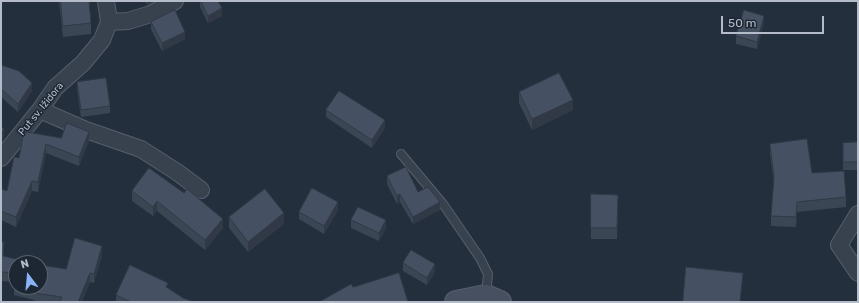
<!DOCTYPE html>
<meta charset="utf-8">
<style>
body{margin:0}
#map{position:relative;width:859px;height:303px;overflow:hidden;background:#242f3e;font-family:Rubik,sans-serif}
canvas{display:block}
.frame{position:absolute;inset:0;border:2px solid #b4bcc9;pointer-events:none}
.north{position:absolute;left:8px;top:255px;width:40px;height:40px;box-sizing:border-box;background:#1d2633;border:1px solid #59626f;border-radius:50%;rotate:344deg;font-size:11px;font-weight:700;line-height:16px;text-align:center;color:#b4bcc9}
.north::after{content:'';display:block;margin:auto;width:14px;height:18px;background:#8ab4f8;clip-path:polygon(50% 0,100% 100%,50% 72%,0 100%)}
.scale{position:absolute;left:721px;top:16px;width:103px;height:18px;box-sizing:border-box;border:2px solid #b4bcc9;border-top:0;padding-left:5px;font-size:12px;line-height:14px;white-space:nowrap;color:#b4bcc9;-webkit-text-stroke:3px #1d2633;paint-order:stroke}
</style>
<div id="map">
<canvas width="859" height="303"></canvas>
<div class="frame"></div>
<div class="north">N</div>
<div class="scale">50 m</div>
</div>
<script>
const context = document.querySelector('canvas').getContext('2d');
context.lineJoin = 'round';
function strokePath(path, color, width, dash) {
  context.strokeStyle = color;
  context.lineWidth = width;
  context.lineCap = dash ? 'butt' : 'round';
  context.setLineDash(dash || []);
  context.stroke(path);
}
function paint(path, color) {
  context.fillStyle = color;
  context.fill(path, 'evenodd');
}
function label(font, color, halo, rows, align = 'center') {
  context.font = font + ' Rubik,sans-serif';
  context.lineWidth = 3;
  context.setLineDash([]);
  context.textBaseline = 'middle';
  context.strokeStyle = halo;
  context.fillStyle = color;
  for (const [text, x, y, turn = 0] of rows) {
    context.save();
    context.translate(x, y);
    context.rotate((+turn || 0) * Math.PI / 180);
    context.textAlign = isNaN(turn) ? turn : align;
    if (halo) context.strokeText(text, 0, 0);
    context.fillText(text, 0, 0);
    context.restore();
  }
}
const lane = new Path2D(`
 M401 154 443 204 480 258 488 274 486 296`);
const street = new Path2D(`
 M109 22 128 21 151 14 175 1
 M40 110 86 130 141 149 177 172 201 190
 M1 158 40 110 55 88 83 63 102 40 109 22 106 1
 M858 214 839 245 858 273`);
const secondary = new Path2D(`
 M456 302 486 296 500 302`);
strokePath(lane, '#565f6c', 10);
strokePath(street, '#565f6c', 18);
strokePath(secondary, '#565f6c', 24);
strokePath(lane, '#38414e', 8);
strokePath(street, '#38414e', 16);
strokePath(secondary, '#465061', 22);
paint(new Path2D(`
 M59 1H89L91 23V34L63 37Z
 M145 1H155L147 5Z
 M200 1H218L222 16 208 23 200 7Z
 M151 22 185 39 162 51 151 29Z
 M764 23 757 49 736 44V36Z
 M1 65 32 91 18 112 1 97Z
 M77 82 110 106V113L81 117 77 89Z
 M519 92 573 110 532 130 519 103Z
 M326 110 385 128 372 148 326 117Z
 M23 136 61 138 89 141 79 166 46 153 38 192 32 191 16 227 1 220V191H7L19 158Z
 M858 142V170H843V150Z
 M770 144 846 197V207L797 212 796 227 771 226V216L774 183 770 154Z
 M387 176 418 192 440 210 413 224 400 202 397 204 387 184Z
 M132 191 184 193 223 228 205 250 157 211 153 216 132 201Z
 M618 195 617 239H591V228Z
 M338 210 324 234 299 219V212Z
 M229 217 284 224 248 252 229 228Z
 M351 220 386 228 379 241 351 228Z
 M1 242 4 256 16 263V287H40L66 269 102 255 94 283 90 282 82 302H34V300L14 295V286L15 282 1 281Z
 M403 263 435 272 427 285 403 271Z
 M168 288 183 298 194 302H116V295Z`), '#3b4654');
paint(new Path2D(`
 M147 1H155L147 5Z
 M222 8V16L208 23V16Z
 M764 16V23L757 49V42Z
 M185 32V39L162 51V43Z
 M32 83V91L18 112V104Z
 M573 100V110L532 130V119Z
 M385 120V128L372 148V140Z
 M4 129V137L1 142V134Z
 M89 132V141L79 166V157Z
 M46 144V153L38 192V182Z
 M32 181V191L16 227V217Z
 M400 194V202L397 204V196Z
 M157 201V211L153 216V207Z
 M338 202V210L324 234V226Z
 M440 202V210L413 224V217Z
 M797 202V212L796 227V217Z
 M284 213V224L248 252V242Z
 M223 219V228L205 250V240Z
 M386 220V228L379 241V233Z
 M102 246V255L94 283V274Z
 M435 264V272L427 285V278Z
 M90 273V282L82 302H78Z`), '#303945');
const building = new Path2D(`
 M61 1H89L91 23 63 26Z
 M201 1H218L222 8 208 16Z
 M175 10 185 32 162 43 151 22Z
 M744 10 764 16 757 42 736 36Z
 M1 65 19 71 32 83 18 104 1 89Z
 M559 73 573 100 532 119 519 92Z
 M106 78 110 106 81 110 77 82Z
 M339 91 385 120 372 140 326 110Z
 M67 123 89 132 79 157 46 144 38 182 32 181 16 217 1 211V191L2 189 7 191 14 157 19 158 23 136 27 132 61 138Z
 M1 127 4 129 1 134Z
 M807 139 812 173 844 171 846 197 797 202 796 217 771 216 774 177 770 144Z
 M858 142V162H843V143Z
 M406 167 418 192 428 187 440 202 413 217 400 194 397 196 387 176Z
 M149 168 184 193 187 189 223 219 205 240 157 201 153 207 132 191Z
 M312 188 338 202 324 226 299 212Z
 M265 189 284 213 248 242 229 217Z
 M591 194 618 195 617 228H591Z
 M358 207 386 220 379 233 351 220Z
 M75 238 102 246 94 274 90 273 78 302H60L62 297 34 293V291L18 287H40V265L66 269Z
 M1 242H4L3 256 32 263H16V273L1 272Z
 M411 250 435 264 427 278 403 263Z
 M130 265 168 283 166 287 183 298 194 302H131L116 295Z
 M686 267 743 273 740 302H683Z
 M399 273 408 302H319L351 284 353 287Z
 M16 276V286H14Z`);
paint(building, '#455162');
strokePath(building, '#303945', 1);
label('10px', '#b4bcc9', '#1d2633', [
 ["Put sv. Ižidora",41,109,-51]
]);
</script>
